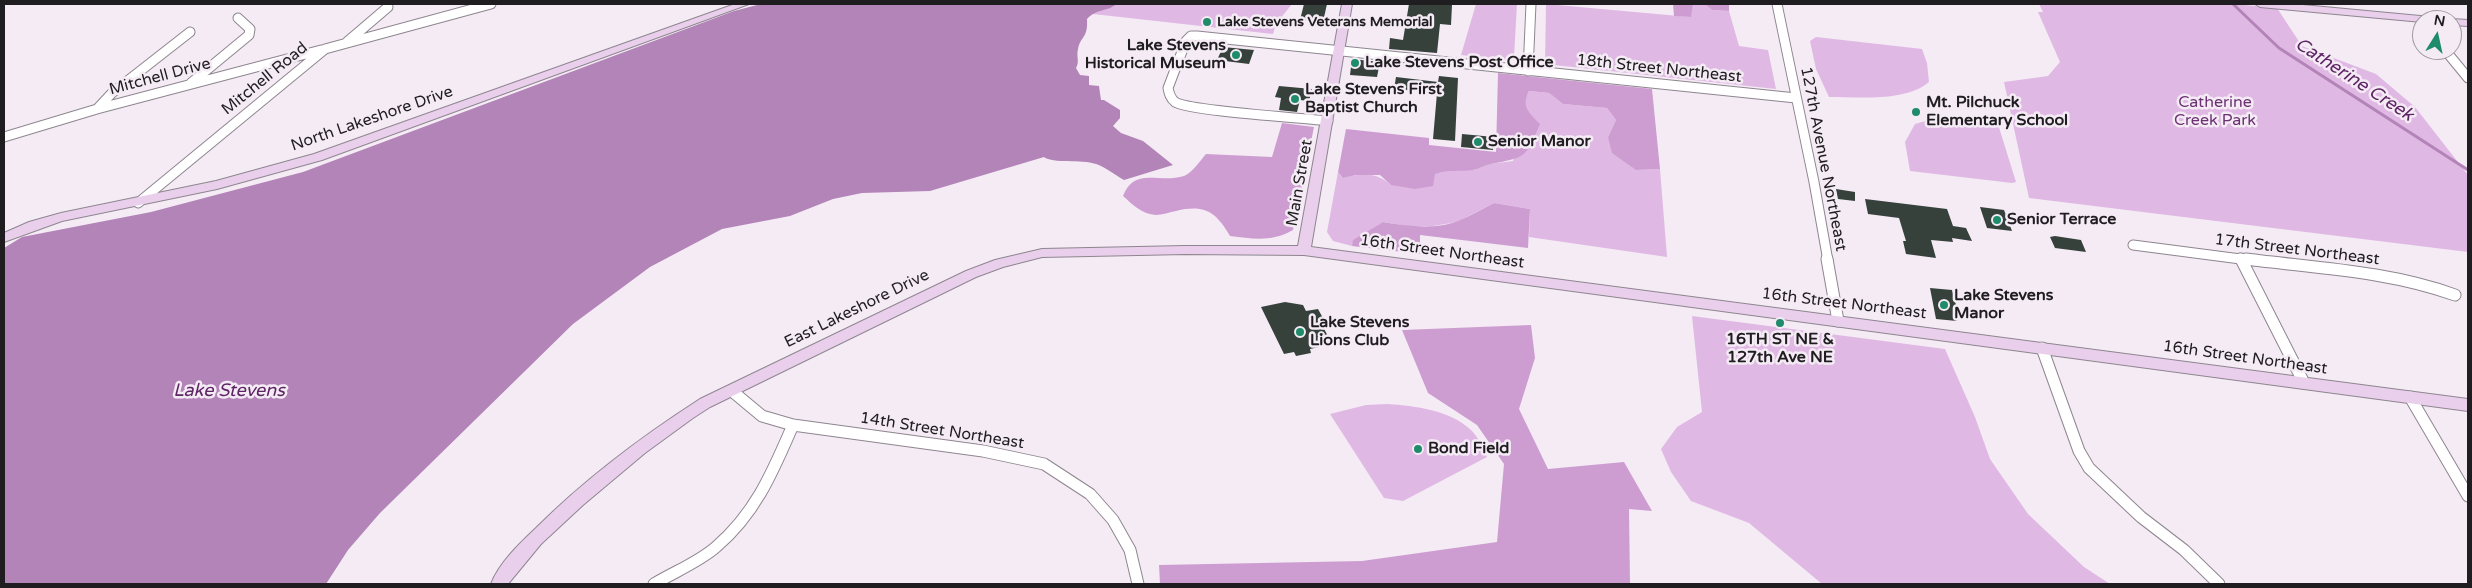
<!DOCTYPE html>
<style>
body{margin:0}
#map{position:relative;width:2472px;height:588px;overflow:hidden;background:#f4ebf5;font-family:"Varela Round",sans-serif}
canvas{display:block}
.frame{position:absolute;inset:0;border:5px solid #201d20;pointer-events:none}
.north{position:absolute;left:2412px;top:10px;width:50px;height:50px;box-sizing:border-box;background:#f4ebf5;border:1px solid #9f99a0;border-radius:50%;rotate:10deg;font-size:14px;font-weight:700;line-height:20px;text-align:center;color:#201d20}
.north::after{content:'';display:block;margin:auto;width:18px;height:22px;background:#1e8b6a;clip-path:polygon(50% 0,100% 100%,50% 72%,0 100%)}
</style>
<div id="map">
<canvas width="2472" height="588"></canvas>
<div class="frame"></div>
<div class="north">N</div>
</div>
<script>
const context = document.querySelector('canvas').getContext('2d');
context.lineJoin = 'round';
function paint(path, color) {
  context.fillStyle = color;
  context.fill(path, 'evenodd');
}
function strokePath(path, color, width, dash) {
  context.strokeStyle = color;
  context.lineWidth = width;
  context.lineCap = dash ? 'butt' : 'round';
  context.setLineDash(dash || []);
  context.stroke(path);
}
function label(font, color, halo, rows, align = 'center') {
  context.font = font + ' "Varela Round",sans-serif';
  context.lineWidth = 5;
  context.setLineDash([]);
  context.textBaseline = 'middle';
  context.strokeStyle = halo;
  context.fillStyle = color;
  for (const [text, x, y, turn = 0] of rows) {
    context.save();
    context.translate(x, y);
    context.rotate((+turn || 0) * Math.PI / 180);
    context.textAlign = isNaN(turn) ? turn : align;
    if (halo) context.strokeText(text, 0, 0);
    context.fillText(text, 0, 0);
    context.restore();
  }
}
paint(new Path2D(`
 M1117 4H1292L1276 24 1273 34 1093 14 1094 11 1113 7Z
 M1476 4H1517L1514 57 1505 60 1461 55Z
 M1546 4 1690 17 1693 5 1706 4 1712 10 1729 11 1739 46 1768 50 1776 89 1545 64Z
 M2039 4H2234L2277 8 2302 46 2376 74 2415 107 2468 175V252L2029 198 2004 82 2048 76 2060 62 2038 12H2043Z
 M1816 37 1922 49 1927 63 1929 82C1906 102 1858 97 1829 97L1816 69 1810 41Z
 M1529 91 1549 93 1563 104 1607 108 1616 120 1608 137 1636 170 1660 169 1667 257 1529 237 1530 209 1494 203 1457 222 1433 226H1408L1383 222 1354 240 1352 246 1333 241 1327 232 1338 172 1343 178C1362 173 1376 172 1391 185L1446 170H1473L1490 164 1513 161 1527 111 1525 99Z
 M1943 116 1997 121 2016 182 2012 183 1910 171 1905 142 1915 124Z
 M1692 316 1945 349 1975 417 1990 459 2028 514 2084 567 2110 584H1822L1749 523 1691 501 1671 472 1661 449 1677 427 1702 412Z
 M1388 404C1415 406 1450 410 1471 430 1478 437 1483 447 1487 457L1403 501 1384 498 1330 414 1366 405Z`), '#e0b8e4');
paint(new Path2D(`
 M1673 4H1729V11L1712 10 1705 4 1693 5 1691 17 1674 16Z
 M1498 73 1652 89 1660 169 1636 170 1612 153 1608 137 1616 120 1607 108 1563 104 1549 93 1529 91C1521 106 1529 113 1540 124 1525 158 1527 157 1491 164 1485 165 1479 169 1473 170 1459 172 1448 169 1435 174L1433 186 1415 189 1391 185 1380 175H1356L1343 178 1338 172 1346 129 1429 138V145L1496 152Z
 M1282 123 1314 127 1293 230C1272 242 1254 239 1230 236 1216 212 1205 204 1176 211 1170 212 1162 215 1156 215 1142 214 1133 205 1123 196 1135 166 1159 184 1184 176 1192 173 1200 161 1206 154L1272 157Z
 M1494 203 1530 209 1528 248 1420 235V254L1352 246 1353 240 1383 222C1407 226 1435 230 1458 221 1470 216 1482 209 1494 203Z
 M1531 325 1535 358 1519 409 1548 469 1624 462 1652 511 1629 509 1630 584H1160L1159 565 1362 561 1497 542 1504 464 1477 425 1428 393 1402 330Z`), '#cd9dd1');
paint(new Path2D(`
 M761 4H1117C1107 12 1097 8 1087 19 1088 39 1081 35 1078 49 1076 57 1080 61 1076 68L1080 75 1089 76V85L1099 86 1101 100H1104L1120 110V118L1113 126 1121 133 1143 141 1173 165 1124 180C1115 175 1105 167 1096 164 1081 159 1053 164 1044 157L930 191 862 193 833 199 790 216 722 229 650 267 573 324 380 513 348 550 326 584H4V248L22 237 151 212 303 172 734 11Z`), '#b384b8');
strokePath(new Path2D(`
 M2233 4 2279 48 2468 170`), '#b384b8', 3);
paint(new Path2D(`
 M1304 4H1327L1323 22 1300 20Z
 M1409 4 1452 5 1451 25 1440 24 1437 53 1389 49 1390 38 1403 40Z
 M1223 47 1254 50 1249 64 1217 60Z
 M1352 59 1380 62 1377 77 1350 75Z
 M1439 76 1458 78 1455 141 1433 139 1437 93 1394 89 1396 77 1438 82Z
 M1279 86 1312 89 1309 101 1300 100 1297 112 1279 110 1281 98 1275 97Z
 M1462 134 1494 137 1493 150 1461 147Z
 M1836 189 1855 192V201L1838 199Z
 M1865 199 1947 209 1953 226 1966 228 1972 241 1952 238 1953 242 1931 240 1936 258 1906 254 1903 241H1906L1899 218 1868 214Z
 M1980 207 2004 210 2012 231 1987 228Z
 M2055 236 2081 240 2086 252 2055 248 2050 237Z
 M1930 288 1952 290 1959 316H1955L1957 321 1936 319Z
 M1285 302 1303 305 1306 311 1318 309 1324 320 1320 321 1332 344 1310 349 1311 353 1296 356 1294 352 1284 354 1261 307Z`), '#36413c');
const streetFar1 = new Path2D(`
 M1777 4 1814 182 1828 261
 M347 42 388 7
 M2445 50 2468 78
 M1528 71 1531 4
 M191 83 249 35 250 29 238 18
 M97 109 112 93 190 32
 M1328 121C1304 118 1188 111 1175 102 1170 98 1169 93 1168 88L1186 41 1191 36H1197L1796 98
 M4 137 97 109 321 50
 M138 203 325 49 491 4
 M2133 245 2256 261
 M2240 258 2241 261`);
const street = new Path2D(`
 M1827 259 1838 321
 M2241 259 2304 383
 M2246 259C2316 268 2389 271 2455 295
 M2042 348 2079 451 2089 468 2141 517 2184 550 2219 584
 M732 391 762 416 793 425 983 451 1044 464 1090 494 1113 520 1130 550 1138 584
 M2410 397 2468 496
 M654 584C674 572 699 562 716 547 756 513 773 471 793 425`);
const secondary = new Path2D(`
 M735 4H749L322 160 217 189 62 221 4 242V233L29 222 61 213 216 181 314 154Z
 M1342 4H1352L1311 247 2468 399V411L1304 255 1185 254 1042 257 1003 267 976 277 710 407 693 418 645 453 583 505 541 544 508 584H491C499 563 519 544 536 528 585 479 641 437 700 399L966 271 995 260 1042 249 1185 246H1298Z
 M2255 4H2292L2431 17 2436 20H2422V22L2260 7Z
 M2452 19 2468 20V26L2452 25V20H2448Z`);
strokePath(streetFar1, '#8e868f', 11);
strokePath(street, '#8e868f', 13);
strokePath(secondary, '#8e868f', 2);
strokePath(streetFar1, '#fff', 9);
strokePath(street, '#fff', 11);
paint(secondary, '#e9cfec');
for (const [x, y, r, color] of [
 [1207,22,5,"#1e8b6a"],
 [1236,55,5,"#1e8b6a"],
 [1355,63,5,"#1e8b6a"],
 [1295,99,5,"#1e8b6a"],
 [1916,112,5,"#1e8b6a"],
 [1478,142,5,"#1e8b6a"],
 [1997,220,5,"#1e8b6a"],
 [1944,305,5,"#1e8b6a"],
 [1780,323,5,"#1e8b6a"],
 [1300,332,5,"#1e8b6a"],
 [1418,449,5,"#1e8b6a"]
]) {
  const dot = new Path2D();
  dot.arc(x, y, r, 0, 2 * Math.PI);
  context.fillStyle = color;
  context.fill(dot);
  strokePath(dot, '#f4ebf5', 2);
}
label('bold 14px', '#201d20', '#f4ebf5', [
 ["Lake Stevens Veterans Memorial",1217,22]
], 'left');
label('bold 16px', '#201d20', '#f4ebf5', [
 ["Lake Stevens",1226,46,"right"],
 ["Historical Museum",1226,64,"right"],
 ["Lake Stevens Post Office",1365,63],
 ["Lake Stevens First",1305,90],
 ["Baptist Church",1305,108],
 ["Mt. Pilchuck",1926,103],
 ["Elementary School",1926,121],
 ["Senior Manor",1488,142],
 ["Senior Terrace",2007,220],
 ["Lake Stevens",1954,296],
 ["Manor",1954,314],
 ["Lake Stevens",1310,323],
 ["Lions Club",1310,341],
 ["16TH ST NE &",1780,340,"center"],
 ["127th Ave NE",1780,358,"center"],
 ["Bond Field",1428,449]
], 'left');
label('16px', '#201d20', '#f4ebf5', [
 ["18th Street Northeast",1659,69,6],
 ["Mitchell Drive",160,77,-15],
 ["Mitchell Road",265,79,-39],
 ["North Lakeshore Drive",372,119,-19],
 ["127th Avenue Northeast",1823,159,79],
 ["Main Street",1300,183,-80],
 ["17th Street Northeast",2297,250,7],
 ["16th Street Northeast",1442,252,8],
 ["16th Street Northeast",1844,304,7],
 ["East Lakeshore Drive",857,309,-26],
 ["16th Street Northeast",2245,358,8],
 ["14th Street Northeast",942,431,9]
]);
label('16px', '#6b3172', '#f4ebf5', [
 ["Catherine",2215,103],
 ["Creek Park",2215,121]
]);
label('italic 18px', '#5e2565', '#f4ebf5', [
 ["Catherine Creek",2354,80,33],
 ["Lake Stevens",229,391]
]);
</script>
